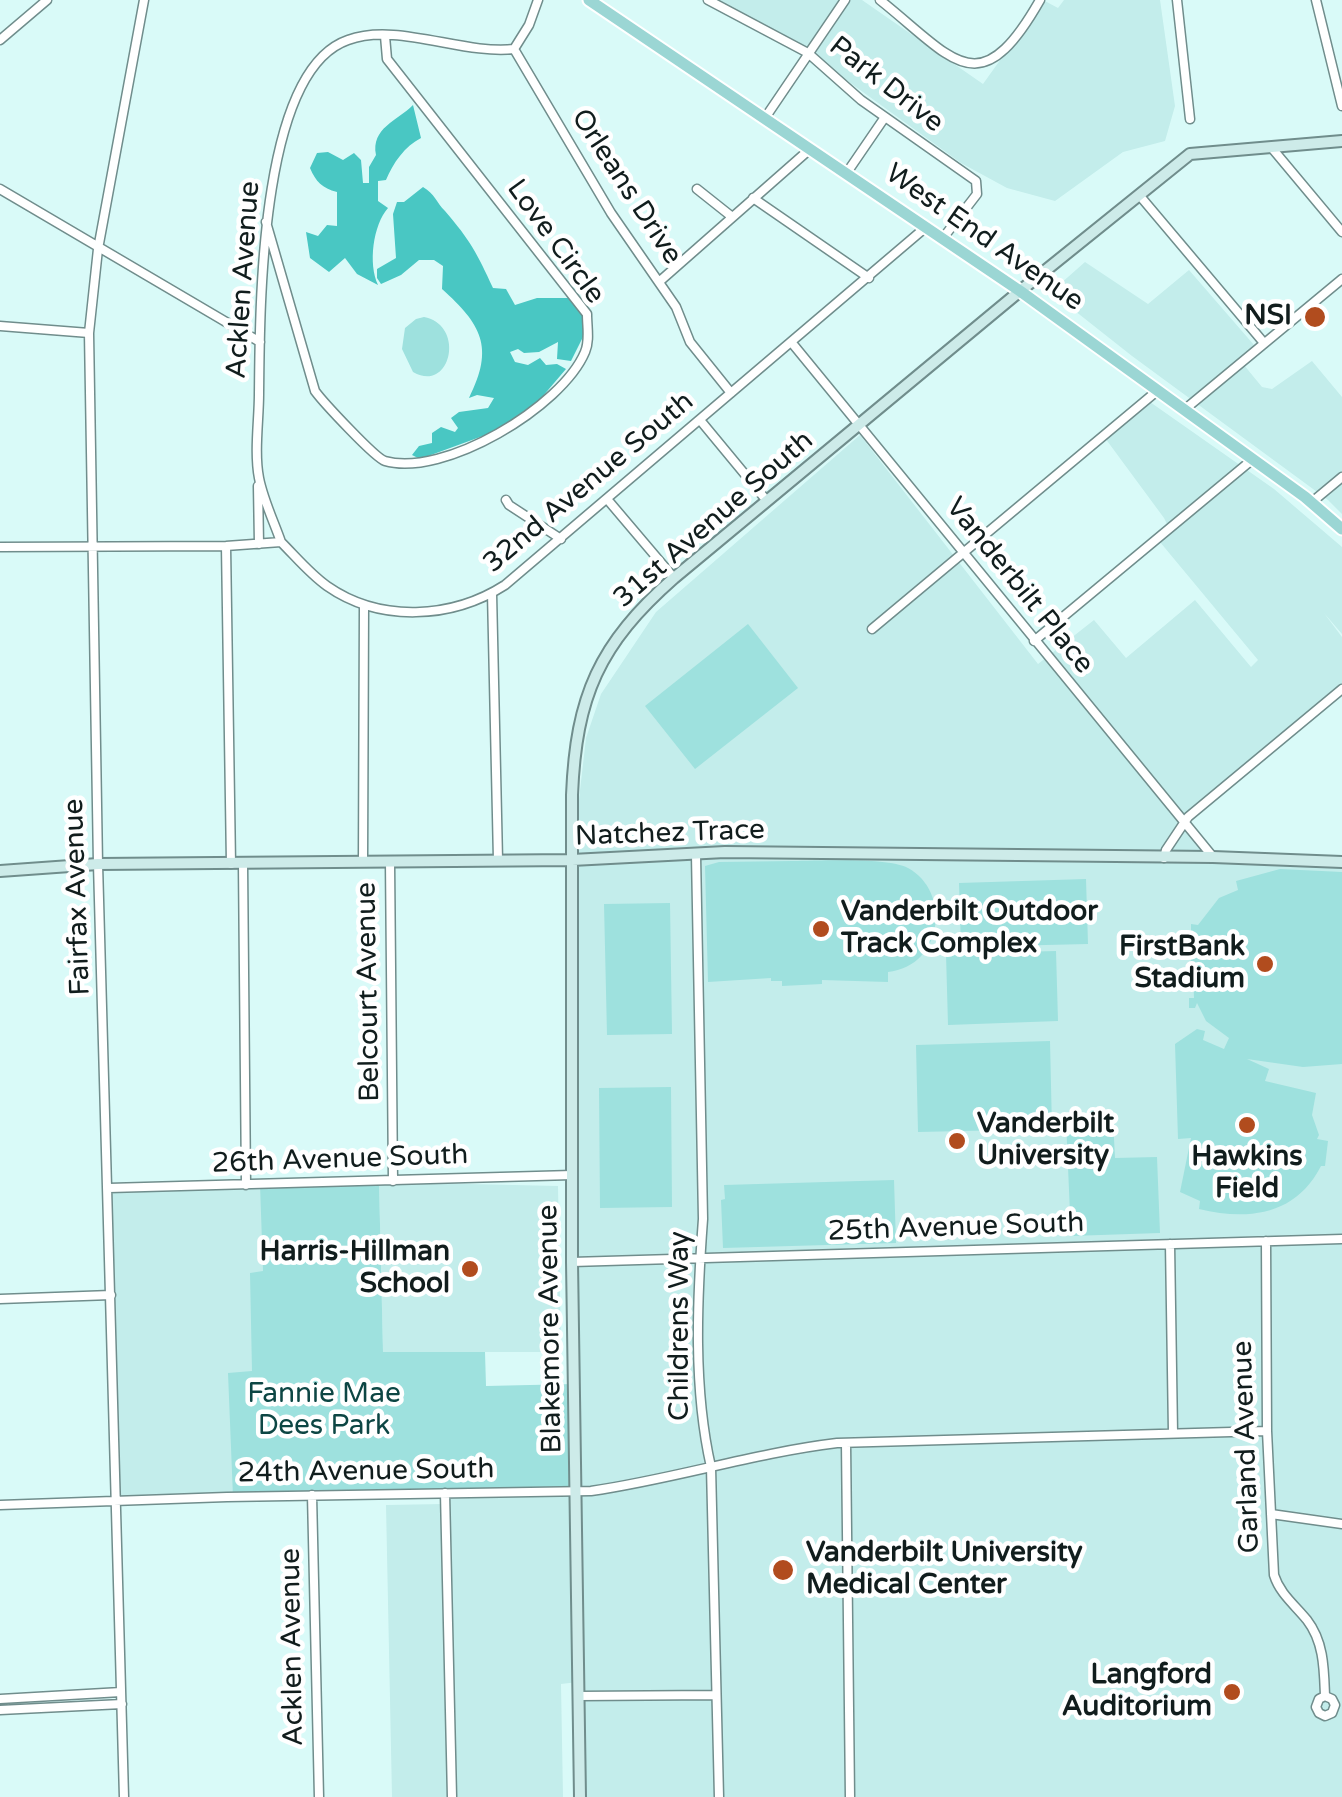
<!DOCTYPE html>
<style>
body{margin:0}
canvas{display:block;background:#d9faf8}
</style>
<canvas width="1342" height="1797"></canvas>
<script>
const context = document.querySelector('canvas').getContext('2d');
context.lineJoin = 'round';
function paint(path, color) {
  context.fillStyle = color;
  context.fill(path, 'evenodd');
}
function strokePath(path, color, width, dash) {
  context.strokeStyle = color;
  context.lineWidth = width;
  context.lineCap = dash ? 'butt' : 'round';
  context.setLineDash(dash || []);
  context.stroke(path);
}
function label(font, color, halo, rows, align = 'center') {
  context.font = font + ' "Varela Round",sans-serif';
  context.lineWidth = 9;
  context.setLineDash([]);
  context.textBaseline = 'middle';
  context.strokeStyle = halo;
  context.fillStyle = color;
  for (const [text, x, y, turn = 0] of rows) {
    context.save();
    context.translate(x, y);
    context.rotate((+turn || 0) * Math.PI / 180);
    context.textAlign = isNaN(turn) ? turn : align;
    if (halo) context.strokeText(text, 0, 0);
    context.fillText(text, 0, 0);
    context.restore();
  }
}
paint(new Path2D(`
 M717 0H862L983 84 1043 0 1058 8 1064 0H1160L1175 106 1165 141 1123 152 1055 201 1007 188 961 163 791 40Z
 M1085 262 1148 304 1189 270 1254 345 1239 359 1262 387 1272 389 1312 361 1342 397V514L1328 500 1132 356 1051 292Z
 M1150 402 1274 489 1342 547V634L1324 613 1342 637V689L1183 822 1213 856 1342 862V1797H580L578 1682 561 1684 563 1797H392L386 1505 444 1504 445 1493 575 1491 572 860 586 738 601 694 656 612 860 435 1038 664 1094 620 1126 658 1195 600 1251 667 1258 660 1160 542 1171 532 1164 518 1105 438Z
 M379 1182 558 1186 561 1352H383Z
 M283 1184 295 1496 116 1502 109 1188Z`), '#c3edeb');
paint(new Path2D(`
 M424 317C466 325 451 394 413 372L402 349 405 328 416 319Z
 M748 624 798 688 695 769 645 706Z
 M793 861C819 861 887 857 908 868 951 891 944 966 888 972V982L822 980V984L782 986V981H771V978L708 982 705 866 719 862Z
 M1280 869 1342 872V1064L1303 1067 1247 1059 1269 1069 1265 1081 1316 1093 1312 1115 1319 1135 1317 1139 1328 1141 1325 1166H1321C1296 1215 1249 1221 1199 1209L1200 1201 1180 1192 1191 1138 1178 1139 1175 1044 1197 1029 1205 1031 1203 1040 1224 1049 1229 1038 1206 1021 1197 1003 1195 1008H1189V998H1194L1193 972 1189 971 1195 935 1191 934V924L1198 925 1219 898 1238 890 1236 881Z
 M1086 879 1088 944 961 947 959 883Z
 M670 903 672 1034 607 1035 604 904Z
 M1056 951 1058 1021 948 1025 946 954Z
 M1050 1041 1052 1129 918 1132 916 1045Z
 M671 1087 672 1207 600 1208 599 1088Z
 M1113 1119 1115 1158 1157 1157 1160 1233 1071 1236 1066 1121Z
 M894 1180 896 1243 723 1248 721 1200 725 1199 724 1185Z
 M379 1182 383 1352H485L486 1386 574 1384 576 1491 233 1497 228 1373 252 1371 250 1273 263 1271 260 1184Z`), '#9ee1de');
paint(new Path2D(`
 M413 105 421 138C405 146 393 163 386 180L378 181V201L388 208C373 225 368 264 378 285L357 274 345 258 329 272 310 258 306 232 318 236 327 225 337 226V192C322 188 316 182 310 168L317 153 328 152 343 160 354 153 361 160 363 183H369V167L376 155C371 128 397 121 413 105Z
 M423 187C435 194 436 202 445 211 470 240 477 253 493 288L506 289 515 305 537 298H570L584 315 583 337 571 361 557 359 558 342 539 352 524 353 518 349 510 352 515 362 528 365 540 358 546 365 557 364 566 369 537 403 502 429 420 459 412 455 419 446 432 443V433L441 427 455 432 458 428 451 418 459 412 488 408 494 398 477 395 469 398C495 347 481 324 442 289L443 266 434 260H419L401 275 381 284 377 278V269L396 258 393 214 397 202H404Z`), '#49c7c3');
const street = new Path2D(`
 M708 0 808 53 861 100 976 181 977 194 943 238
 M880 0C954 59 979 107 1040 0
 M1177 0 1190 119
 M1316 0 1342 106
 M0 40 47 0
 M514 49 611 213 676 307 690 342 731 393
 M514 49 529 25 538 0
 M765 118 845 0
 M1271 147 1342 232
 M846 174 885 117
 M0 189 260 342
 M697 189 731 216
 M1140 196 1264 343
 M753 198 869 278
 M266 222 315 391C323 402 375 458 385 461 443 478 562 407 585 352 590 341 587 327 587 314L387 59 385 36
 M660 281 810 149
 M0 326 89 333
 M792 343 1213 857
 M1184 410 1342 279
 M700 420 767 501
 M258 486 259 544
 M607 499 674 578
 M506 500 509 505 561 539
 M1312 502 1342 477
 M281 542C274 522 263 499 259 478 254 452 259 420 259 394 260 315 258 71 348 40 397 22 463 55 514 49
 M226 546 231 864
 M0 547 226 546 281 542C296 557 310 574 327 586 380 623 452 619 505 585L926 227
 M492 593 498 860
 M872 629 1157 391
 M1034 641 1253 459
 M696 855 703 1219C697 1300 693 1388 711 1467L719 1797
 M1164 858 1166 850 1188 817 1342 689
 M363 862 364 606
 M390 862 393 1181
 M243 864 246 1185
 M109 1188 572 1175
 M1266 1241 1267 1431 1274 1575C1280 1594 1295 1605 1307 1620 1324 1642 1324 1669 1325 1696L1319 1699 1316 1707 1319 1713 1325 1716 1332 1713 1335 1705 1332 1699 1325 1696
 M1170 1244 1173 1433
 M572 1262 1342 1239
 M0 1299 111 1295
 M846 1443 850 1797
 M445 1493 452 1797
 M312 1495 319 1797
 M0 1505 227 1497 591 1491C674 1479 754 1453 837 1443L1267 1431
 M1271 1514 1342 1524
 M579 1696 716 1695
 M0 1699 121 1692
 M0 1710 122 1704
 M124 1797 98 864 89 333 98 249 144 0`);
const secondary = new Path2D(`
 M0 871 98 864 572 860 725 852 1213 857 1342 862
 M580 1797 572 1262V795C576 696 599 644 674 578L1020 291 1190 154 1342 141`);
const primary = new Path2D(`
 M589 0 1020 291 1305 497 1342 529`);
strokePath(street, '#708d8c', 11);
strokePath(secondary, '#708d8c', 14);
strokePath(primary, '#fff', 15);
strokePath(street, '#fff', 8);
strokePath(secondary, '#cdebe9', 10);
strokePath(primary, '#9bd6d4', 11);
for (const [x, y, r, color] of [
 [1315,317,12,"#b14c1e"],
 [821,929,10,"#b14c1e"],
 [1265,964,10,"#b14c1e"],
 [1247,1125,10,"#b14c1e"],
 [957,1141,10,"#b14c1e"],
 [470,1269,10,"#b14c1e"],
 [783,1570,12,"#b14c1e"],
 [1232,1692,10,"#b14c1e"]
]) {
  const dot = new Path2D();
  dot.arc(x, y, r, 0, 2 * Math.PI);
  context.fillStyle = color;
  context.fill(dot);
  strokePath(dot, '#fff', 4);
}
label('28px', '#111d1d', '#fff', [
 ["Park Drive",886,85,38],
 ["Orleans Drive",626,187,57],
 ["West End Avenue",984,238,35],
 ["Love Circle",555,242,54],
 ["Acklen Avenue",244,280,-86],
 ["32nd Avenue South",589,483,-40],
 ["31st Avenue South",714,520,-41],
 ["Vanderbilt Place",1019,586,51],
 ["Natchez Trace",670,834,-2],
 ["Fairfax Avenue",78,897,-92],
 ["Belcourt Avenue",369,992,-91],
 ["26th Avenue South",340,1160,-2],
 ["25th Avenue South",956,1228,-2],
 ["Childrens Way",681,1326,-90],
 ["Blakemore Avenue",551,1329,-91],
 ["Garland Avenue",1247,1447,-92],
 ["24th Avenue South",366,1472,-1],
 ["Acklen Avenue",293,1647,-91]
]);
label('bold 28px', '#111d1d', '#fff', [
 ["NSI",1292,317],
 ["Vanderbilt Outdoor",841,913,"left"],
 ["Track Complex",841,945,"left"],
 ["FirstBank",1245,948],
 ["Stadium",1245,980],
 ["Vanderbilt",977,1125,"left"],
 ["University",977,1157,"left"],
 ["Hawkins",1247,1158,"center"],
 ["Field",1247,1190,"center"],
 ["Harris-Hillman",450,1253],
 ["School",450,1285],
 ["Vanderbilt University",806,1554,"left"],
 ["Medical Center",806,1586,"left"],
 ["Langford",1212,1676],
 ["Auditorium",1212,1708]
], 'right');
label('28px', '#0d4644', '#fff', [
 ["Fannie Mae",324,1395],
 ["Dees Park",324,1427]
]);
</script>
